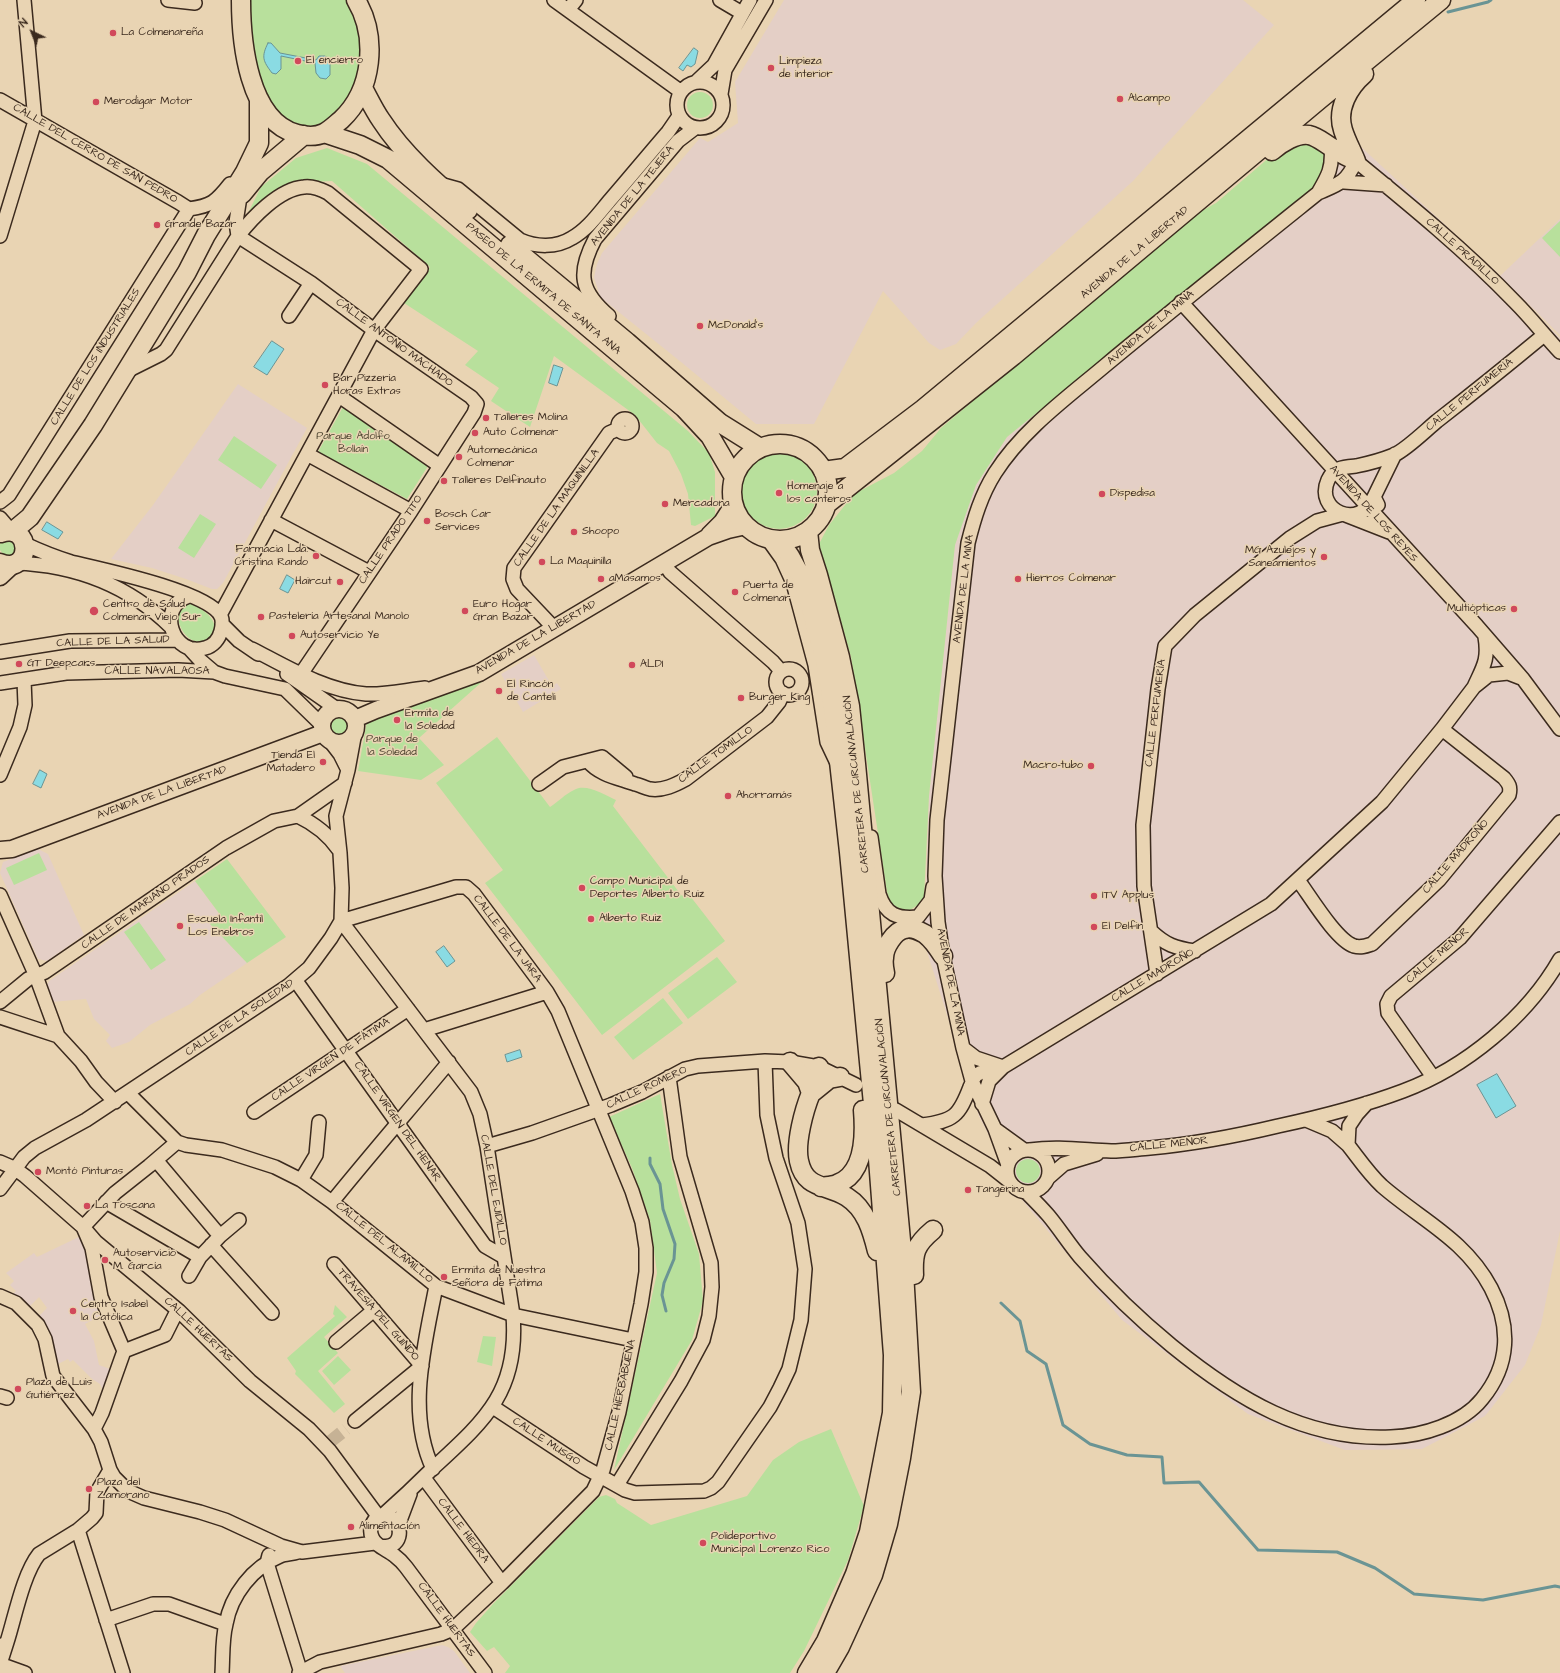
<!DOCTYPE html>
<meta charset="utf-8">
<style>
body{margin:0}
#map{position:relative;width:1560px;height:1673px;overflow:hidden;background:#e9d4b3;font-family:"Architects Daughter",sans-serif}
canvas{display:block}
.north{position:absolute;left:12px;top:12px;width:40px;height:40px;-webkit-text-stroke:3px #e9d4b3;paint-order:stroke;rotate:317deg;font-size:11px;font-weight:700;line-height:16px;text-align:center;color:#3b2a1e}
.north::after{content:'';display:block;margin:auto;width:14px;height:18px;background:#3b2a1e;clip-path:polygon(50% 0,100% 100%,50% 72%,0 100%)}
</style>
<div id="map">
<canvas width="1560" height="1673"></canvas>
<div class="north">N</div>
</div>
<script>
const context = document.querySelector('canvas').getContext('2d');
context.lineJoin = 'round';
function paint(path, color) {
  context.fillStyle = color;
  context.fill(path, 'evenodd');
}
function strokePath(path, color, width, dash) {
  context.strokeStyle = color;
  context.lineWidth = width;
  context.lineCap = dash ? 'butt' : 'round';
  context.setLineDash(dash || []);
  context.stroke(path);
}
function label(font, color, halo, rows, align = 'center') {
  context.font = font + ' "Architects Daughter",sans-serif';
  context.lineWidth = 3;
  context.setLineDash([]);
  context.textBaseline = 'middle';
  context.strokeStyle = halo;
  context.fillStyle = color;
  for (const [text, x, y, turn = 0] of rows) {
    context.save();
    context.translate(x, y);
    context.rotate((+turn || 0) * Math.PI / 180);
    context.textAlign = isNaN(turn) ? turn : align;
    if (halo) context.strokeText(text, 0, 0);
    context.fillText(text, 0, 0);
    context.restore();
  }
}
paint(new Path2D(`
 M784 0H1243L1274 25 1133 181 976 323 956 344 940 350 929 343 883 291 814 424H756L681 362 600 297 594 277 597 264 602 253 700 138 708 142 738 123 735 82Z
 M1359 145 1496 272 1560 338V1231L1541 1325 1525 1365 1485 1416 1422 1449 1345 1450 1248 1414 1122 1320 1022 1200 979 1116 924 942 929 796 955 544 976 485 1007 437Z
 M1560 219V335L1500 276Z
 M238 384 307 428 223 583 217 589H212L186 579 152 568 111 559 153 505Z
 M534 655 552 686 557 683 561 689 523 712 501 674Z
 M38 849 48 854 84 935 47 961 38 959 0 873 3 862Z
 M195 881 221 916 210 924 247 963 200 995 190 1004 150 1025 129 1042 112 1048 106 1041 110 1035 94 1019 86 999 51 1002 46 987 49 981Z
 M83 1235 87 1252 92 1286 104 1314 85 1324 94 1341 99 1365 113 1370 106 1391 102 1388 100 1384 92 1379 73 1360 70 1362 68 1359 56 1365 53 1347 55 1346 37 1318 47 1308 39 1297 28 1308 12 1295 16 1291 10 1285 14 1281 6 1273 34 1253 37 1257Z
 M442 1645 448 1647 454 1651 470 1673H345L340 1666Z`), '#e4cfc6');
paint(new Path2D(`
 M249 0H347C359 22 365 47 360 73 357 85 350 95 343 105 339 109 336 115 331 119 308 138 281 123 269 100 251 70 251 34 249 0Z
 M687 105a13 13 0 1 1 26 0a13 13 0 1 1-26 0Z
 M1306 141 1325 151 1327 165 1317 185 1007 437 976 485 955 545 929 796 924 897 921 903 910 910C897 910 890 905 887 892L851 657 819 544 829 525 854 494 894 473 922 451 941 428 1189 218 1216 203 1278 150Z
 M327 148 367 164 688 431 709 453 715 472V516L695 526 691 525 688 494 681 474 669 451 657 443 635 415 554 356 530 427 491 401 499 388 465 365 478 351 404 303 430 267 332 181 291 183 247 215 261 187 296 158Z
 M1560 221V257L1542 238Z
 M343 407 428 466 407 499 318 452Z
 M234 436 277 465 261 489 218 460Z
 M741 491a38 38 0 1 1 76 0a38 38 0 1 1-76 0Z
 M200 514 216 524 194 558 178 548Z
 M4 539 15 541 16 552 12 555H4L0 550V544Z
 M189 603C201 607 222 621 212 635 210 638 208 640 205 641 187 649 165 612 189 603Z
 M484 680 419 738 444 765 421 780 358 771 367 721 402 707Z
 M331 726a8 8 0 1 1 16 0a8 8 0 1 1-16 0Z
 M497 737 550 807C558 802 565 794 574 790 586 783 604 795 616 800L613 806 682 896 687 892 725 941 602 1035 485 883 503 870 436 783Z
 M39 853 47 870 14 885 6 868Z
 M227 859 286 937 247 963 210 924 221 916 195 881Z
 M139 922 166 960 151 970 124 932Z
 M717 957 737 982 688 1019 668 993Z
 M663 998 683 1023 633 1060 614 1037Z
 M660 1094 672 1165 680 1199 699 1254 703 1301 692 1340 614 1470 657 1273 650 1220 632 1168 609 1117Z
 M1016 1171a12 12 0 1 1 24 0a12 12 0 1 1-24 0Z
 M335 1305 347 1317 324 1337 338 1353 318 1371 345 1404 334 1413 295 1374 296 1371 287 1358 335 1316 333 1314Z
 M483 1336 496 1337 492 1366 477 1362Z
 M338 1356 351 1370 334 1385 322 1371Z
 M831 1429 864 1506 848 1560 804 1651 790 1673H505L510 1666 494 1647 487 1651 470 1632 476 1623 493 1604 599 1497 606 1495 615 1499 617 1503 651 1525 747 1496 773 1460 799 1442Z`), '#b8e09c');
const water = new Path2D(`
 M268 43H271L280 53 316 60 319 56H325L330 60V75L326 79 320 78 316 73 315 63 281 56V69L276 74 272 73C263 61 261 57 268 43Z
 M694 48 698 51 695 64 691 67 687 65 683 71 679 68Z
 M272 341 284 349 267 375 254 367Z
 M554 365 563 368 557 386 549 383Z
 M47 522 63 532 58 539 42 530Z
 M287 575 295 580 288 593 280 589Z
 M40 770 47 774 41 788 33 784Z
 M444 946 455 961 447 967 436 952Z
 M520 1050 522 1057 507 1062 505 1055Z
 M1497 1074 1516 1106 1496 1118 1477 1085Z`);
paint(water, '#8adbe3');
strokePath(water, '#6a9494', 1);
strokePath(new Path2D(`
 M1448 12 1488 2 1491 0
 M650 1158V1164L660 1184 663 1209 675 1244 674 1259 664 1283 662 1295 666 1311
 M1001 1303 1020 1321 1027 1351 1046 1364 1063 1425 1090 1444 1127 1455 1162 1457 1164 1483 1199 1482 1258 1550 1337 1552 1375 1568 1414 1594 1483 1600 1555 1586 1560 1587`), '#6a9494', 3);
strokePath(new Path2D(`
 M331 1441 346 1429`), '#c6b295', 13, [13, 6]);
const minor = new Path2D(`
 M168 0 195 3
 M554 0 680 91
 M720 0 742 13
 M568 10 576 0
 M697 81 714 65 750 0
 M677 105a23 23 0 1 1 46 0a23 23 0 1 1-46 0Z
 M721 94 725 70 766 0
 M0 100 178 202 189 209
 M1356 161C1411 206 1466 251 1515 302 1531 318 1545 336 1560 352
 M1344 182 1386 185
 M440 184 458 189 520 240C536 247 556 248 572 238 588 229 599 213 611 199 630 177 649 154 668 132L679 116
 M1318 193C1328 176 1333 168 1331 147
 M189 209C211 206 216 202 230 184
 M0 236 35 121 24 0
 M1181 302 1477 626 1523 679 1560 729
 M289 316 311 283
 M609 316C580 291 577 273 595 239L678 141 695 128
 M127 371 161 354 166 350 238 236 236 222 240 197
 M339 396 440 466
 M618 426a7 7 0 1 1 14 0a7 7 0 1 1-14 0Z
 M307 454 411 511
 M1374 497C1360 531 1314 511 1328 480 1334 467 1344 467 1356 466 1366 464 1384 459 1394 455 1407 449 1426 430 1437 421 1473 393 1509 364 1544 335
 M0 502 9 495 189 209
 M1378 505 1374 497 1395 454
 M0 518 12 532
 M271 520 369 572
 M767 538 782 559 793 583 815 665 827 742 836 761
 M25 544C40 551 55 557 71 562 100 569 207 591 221 616 223 621 222 627 221 631 219 639 213 646 205 648 173 658 155 607 189 596
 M15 563C75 565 128 585 171 627
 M664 563 670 572 773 662 781 671
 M220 615 374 330 421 269 328 193C320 189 313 186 304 187 279 189 252 218 238 236L311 283 374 330 471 397 477 404 474 413 411 511 301 674
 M222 624 239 641 258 654
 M554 628 517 589 513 579 514 568 609 433 618 429
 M1485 637C1489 660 1483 667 1474 687L1489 675 1508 673 1521 678
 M189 648 200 660 214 672
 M252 649C287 667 326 691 366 694 385 695 406 690 425 688
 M0 652 70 641 178 640
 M776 682a13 13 0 1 1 26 0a13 13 0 1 1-26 0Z
 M287 674 337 709
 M0 683 66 673 178 670 214 672 225 676 285 689 322 725
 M330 741 340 754 348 770
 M588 761C599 775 619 778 635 784 640 785 645 788 650 789 663 791 675 785 686 779L767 717 779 702 783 693
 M0 775 20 727 25 705 24 680
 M539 784 563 767 602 757 626 777
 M298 816C315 824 328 834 339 850
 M871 837 879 894C886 915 897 919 918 917L931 900 933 887
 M1298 880C1310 896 1336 940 1354 946 1361 948 1366 946 1372 944L1439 880 1509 795C1511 787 1509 784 1504 778L1442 729
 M0 895 36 976 58 1036 81 1061 96 1082 115 1102
 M341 921 471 1092 480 1114 487 1146 513 1315C519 1392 484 1421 432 1469 416 1485 400 1500 383 1515
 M1151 931C1166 945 1175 948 1195 951
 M1157 974 1144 886 1143 825 1158 689 1165 646 1195 615 1290 538 1317 521 1343 514 1389 532
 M296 981 485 1246 504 1257
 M0 1002 28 979 45 972 226 848 274 821 298 816 345 783
 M0 1017 58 1036
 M424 1030 547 992
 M963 1048 976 1058 1003 1067
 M1433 1077 1388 1013 1387 1004 1391 996 1460 938 1560 822
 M128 1093 177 1142 186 1145 222 1150 275 1167 301 1180 332 1202 436 1286 513 1315 633 1340
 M982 1104 989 1081 1003 1067 1271 904 1382 802 1442 729 1474 687
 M896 1110 990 1166 1009 1181
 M254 1112 408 1009
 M1306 1120 1332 1131 1348 1145
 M922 1125C954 1121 959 1116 970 1087 972 1083 974 1076 978 1074 984 1070 995 1069 1002 1067
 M995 1129 1024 1150
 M487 1146 532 1133 611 1105 642 1092 685 1069 698 1066 765 1061 790 1062 819 1067 856 1085
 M1007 1171a21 21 0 1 1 42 0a21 21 0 1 1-42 0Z
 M1030 1150C1057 1146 1084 1150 1111 1151 1124 1151 1137 1149 1150 1148 1194 1144 1236 1136 1278 1126 1320 1117 1363 1106 1403 1091 1465 1068 1527 1017 1560 959
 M156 1160 220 1236
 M0 1162 14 1168 25 1176 83 1227 96 1242 179 1311 250 1381 309 1429 330 1451 378 1516
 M1008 1165 995 1129 972 1081 963 1048 943 956 938 922 935 876 937 820 968 543C974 519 981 495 995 473 1023 429 1068 397 1107 364 1177 306 1247 250 1318 193 1339 184 1346 183 1356 161
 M1048 1178 1064 1164 1097 1154
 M301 1180 316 1155 319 1122
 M0 1189 24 1157 35 1148 86 1120 288 986 309 968 331 938 341 921 342 888 340 853 336 816 348 770 355 732
 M1026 1192C1034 1200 1041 1207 1048 1215 1059 1228 1069 1244 1080 1257 1108 1289 1139 1319 1172 1346 1236 1398 1305 1441 1391 1437 1422 1436 1462 1424 1482 1399 1510 1365 1511 1326 1491 1288 1465 1239 1421 1220 1382 1186 1369 1174 1359 1159 1348 1145L1349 1126 1357 1114 1367 1103
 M106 1202 200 1257 220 1236 239 1220
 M332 1202C370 1155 410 1109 449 1062
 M211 1245 272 1313
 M334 1264 422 1366
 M189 1276 200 1257
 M0 1296 16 1303 38 1325 45 1339 53 1376 94 1429 101 1442 110 1470 114 1477 128 1491 144 1498 200 1512 225 1520 281 1546 302 1552 375 1543
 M336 1342 374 1310
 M124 1351 101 1297 92 1248 83 1227 115 1193 149 1166 177 1142
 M0 1396 7 1398
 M493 1407 584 1467 625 1490 635 1493 704 1491 711 1488 718 1482 770 1407 780 1388 789 1369 801 1320 805 1269 798 1223 776 1158 767 1115 765 1061
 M355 1421 422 1366
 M94 1429 102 1413 124 1351 165 1335 175 1315 179 1311
 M433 1469C406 1412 425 1344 436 1286
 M424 1478 502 1583
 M617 1485 681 1381 703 1340 709 1316 712 1287 711 1263 680 1157 669 1077
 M398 1526 410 1494
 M78 1530 123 1673
 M381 1546C401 1550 405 1527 391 1517 378 1509 367 1526 372 1537 375 1546 388 1550 395 1556 399 1559 403 1563 406 1567L485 1673
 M269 1555 267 1563 301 1673
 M106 1620 153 1604H169L225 1624
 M0 1647 7 1642C15 1617 23 1574 39 1554L78 1530 92 1518 96 1513 97 1492 110 1470
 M0 1664 25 1673
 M1 1673 0 1664 7 1642
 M222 1673C223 1657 222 1639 226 1624 231 1595 253 1567 280 1556 285 1554 292 1554 298 1552
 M299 1673 320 1662 441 1634 453 1629 502 1583 593 1491 603 1470 619 1412 641 1304 646 1272V1248L642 1222 632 1191 558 1011 547 992 474 894 466 887H456L341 921`);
const tertiary = new Path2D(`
 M709 535 722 522 733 505
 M0 577 15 563
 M322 726a17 17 0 1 1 34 0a17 17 0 1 1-34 0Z
 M355 719 376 710 479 673 708 537 728 530 746 526
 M0 850 12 849 323 733`);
const secondary = new Path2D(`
 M241 0C241 41 248 121 297 134 305 136 316 137 324 133 330 130 336 124 341 120 373 90 378 37 356 0
 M363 88C369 99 374 110 381 120 403 154 437 184 468 210
 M324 133 360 145 388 159 684 408 710 436 734 477
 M1272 151C1281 143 1297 133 1309 135 1318 137 1324 143 1331 147 1339 153 1348 157 1356 161
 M1356 161C1352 151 1346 140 1343 130 1336 109 1349 87 1364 74
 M242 194 260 172 304 135
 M510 245 627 342 720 423 760 448
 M732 492a48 48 0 1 1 96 0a48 48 0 1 1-96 0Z
 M823 471 845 468 923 409 1416 0
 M827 504 1013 356 1319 100 1441 0
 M808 531 810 550 818 575 840 657 850 706 856 764 904 1272 911 1392 901 1458 888 1524 873 1575 840 1647 825 1673
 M12 532 30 517 93 425 187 272 206 235 245 172 259 143V99
 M779 540 790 556 803 580 825 660 833 707 849 852 877 1146 893 1355 892 1413 869 1532 855 1574 826 1641 807 1673
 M0 563C32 576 33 522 1 533
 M885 973C884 968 883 963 884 958 884 948 894 931 905 929 911 927 920 931 925 934 933 940 938 948 943 956
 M790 1062 807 1082 811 1093
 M819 1067C820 1079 815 1082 811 1093 804 1110 795 1143 799 1161 805 1190 827 1184 847 1197 866 1209 872 1231 877 1251
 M813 1092 829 1079 840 1077
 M821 1187C826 1186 832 1186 837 1184 865 1174 865 1134 863 1110
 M914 1275C913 1253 915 1245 933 1230`);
strokePath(minor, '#3b2a1e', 16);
strokePath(tertiary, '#3b2a1e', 19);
strokePath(secondary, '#3b2a1e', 21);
strokePath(minor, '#e9d4b3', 13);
strokePath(tertiary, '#e9d4b3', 16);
strokePath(secondary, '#e9d4b3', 18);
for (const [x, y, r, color] of [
 [113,33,4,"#d1495b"],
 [298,61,4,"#d1495b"],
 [771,68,4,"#d1495b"],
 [1120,99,4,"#d1495b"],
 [96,102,4,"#d1495b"],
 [157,225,4,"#d1495b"],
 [700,326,4,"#d1495b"],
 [325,385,4,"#d1495b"],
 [486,418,4,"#d1495b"],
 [475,433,4,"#d1495b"],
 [459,457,4,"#d1495b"],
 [444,481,4,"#d1495b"],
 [779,493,4,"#d1495b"],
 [1102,494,4,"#d1495b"],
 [665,504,4,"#d1495b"],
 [427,521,4,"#d1495b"],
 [574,532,4,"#d1495b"],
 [316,556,4,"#d1495b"],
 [1324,557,4,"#d1495b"],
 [542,562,4,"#d1495b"],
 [601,579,4,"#d1495b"],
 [1018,579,4,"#d1495b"],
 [340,582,4,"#d1495b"],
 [735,592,4,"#d1495b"],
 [1514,609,4,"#d1495b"],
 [94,611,5,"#d1495b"],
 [465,611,4,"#d1495b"],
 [261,617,4,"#d1495b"],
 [292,636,4,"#d1495b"],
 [19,664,4,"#d1495b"],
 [632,665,4,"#d1495b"],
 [499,691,4,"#d1495b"],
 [741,698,4,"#d1495b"],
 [397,720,4,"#d1495b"],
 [323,762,4,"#d1495b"],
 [1091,766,4,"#d1495b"],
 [728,796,4,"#d1495b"],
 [582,888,4,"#d1495b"],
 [1094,896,4,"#d1495b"],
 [591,919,4,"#d1495b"],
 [180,926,4,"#d1495b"],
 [1094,927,4,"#d1495b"],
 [38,1172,4,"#d1495b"],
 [968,1190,4,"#d1495b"],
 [87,1206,4,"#d1495b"],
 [105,1260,4,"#d1495b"],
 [444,1277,4,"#d1495b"],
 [73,1311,4,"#d1495b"],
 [18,1389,4,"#d1495b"],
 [89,1489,4,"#d1495b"],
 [351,1527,4,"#d1495b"],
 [703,1543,4,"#d1495b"]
]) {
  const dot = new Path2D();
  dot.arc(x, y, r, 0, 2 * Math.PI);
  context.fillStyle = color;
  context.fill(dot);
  strokePath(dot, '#e9d4b3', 1.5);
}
label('11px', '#3b2a1e', '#e9d4b3', [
 ["La Colmenareña",121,33],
 ["El encierro",306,61],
 ["Limpieza",779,62],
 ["de interior",779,75],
 ["Alcampo",1128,99],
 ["Merodigar Motor",104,102],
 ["Grande Bazar",165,225],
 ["McDonald's",708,326],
 ["Bar Pizzería",333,379],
 ["Horas Extras",333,392],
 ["Talleres Molina",494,418],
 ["Auto Colmenar",483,433],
 ["Automecánica",467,451],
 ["Colmenar",467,464],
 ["Talleres Delfinauto",452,481],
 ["Homenaje a",787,487],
 ["los canteros",787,500],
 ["Dispedisa",1110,494],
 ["Mercadona",673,504],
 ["Bosch Car",435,515],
 ["Services",435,528],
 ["Shoopo",582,532],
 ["Farmacia Lda.",308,550,"right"],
 ["Cristina Rando",308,563,"right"],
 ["MG Azulejos y",1316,551,"right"],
 ["Saneamientos",1316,564,"right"],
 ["La Maquinilla",550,562],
 ["aMasamos",609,579],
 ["Hierros Colmenar",1026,579],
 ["Haircut",332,582,"right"],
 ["Puerta de",743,586],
 ["Colmenar",743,599],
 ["Centro de Salud",103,605],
 ["Colmenar Viejo Sur",103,618],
 ["Euro Hogar",473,605],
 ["Gran Bazar",473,618],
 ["Multiópticas",1506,609,"right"],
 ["Pastelería Artesanal Manolo",269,617],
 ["Autoservicio Ye",300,636],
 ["GT Deepcars",27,664],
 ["ALDI",640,665],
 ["El Rincón",507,685],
 ["de Canteli",507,698],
 ["Burger King",749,698],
 ["Ermita de",405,714],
 ["la Soledad",405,727],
 ["Tienda El",315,756,"right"],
 ["Matadero",315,769,"right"],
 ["Macro-tubo",1083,766,"right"],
 ["Ahorramás",736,796],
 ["Campo Municipal de",590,882],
 ["Deportes Alberto Ruiz",590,895],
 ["ITV Applus",1102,896],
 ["Alberto Ruiz",599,919],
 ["Escuela Infantil",188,920],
 ["Los Enebros",188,933],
 ["El Delfin",1102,927],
 ["Montó Pinturas",46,1172],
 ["Tangerina",976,1190],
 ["La Toscana",95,1206],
 ["Autoservicio",113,1254],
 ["M. García",113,1267],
 ["Ermita de Nuestra",452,1271],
 ["Señora de Fátima",452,1284],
 ["Centro Isabel",81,1305],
 ["la Católica",81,1318],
 ["Plaza de Luis",26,1383],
 ["Gutiérrez",26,1396],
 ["Plaza del",97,1483],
 ["Zamorano",97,1496],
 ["Alimentación",359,1527],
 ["Polideportivo",711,1537],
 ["Municipal Lorenzo Rico",711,1550]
], 'left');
label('11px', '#3b2a1e', '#e9d4b3', [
 ["CALLE DEL CERRO DE SAN PEDRO",95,154,30],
 ["AVENIDA DE LA TEJERA",633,196,-51],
 ["CALLE PRADILLO",1462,252,42],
 ["AVENIDA DE LA LIBERTAD",1135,253,-40],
 ["PASEO DE LA ERMITA DE SANTA ANA",543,289,40],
 ["AVENIDA DE LA MINA",1151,328,-40],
 ["CALLE ANTONIO MACHADO",394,343,36],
 ["CALLE DE LOS INDUSTRIALES",96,357,-58],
 ["CALLE PERFUMERÍA",1470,395,-39],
 ["CALLE DE LA MAQUINILLA",557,508,-55],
 ["AVENIDA DE LOS REYES",1373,514,48],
 ["CALLE PRADO TITO",391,540,-56],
 ["AVENIDA DE LA MINA",964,589,-83],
 ["AVENIDA DE LA LIBERTAD",536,638,-30],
 ["CALLE DE LA SALUD",113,642,-2],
 ["CALLE NAVALAOSA",157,672],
 ["CALLE PERFUMERÍA",1156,713,-83],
 ["CALLE TOMILLO",716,755,-36],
 ["CARRETERA DE CIRCUNVALACIÓN",857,784,-96],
 ["AVENIDA DE LA LIBERTAD",162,793,-20],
 ["CALLE MADROÑO",1456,857,-49],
 ["CALLE DE MARIANO PRADOS",146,903,-35],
 ["CALLE DE LA JARA",507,939,53],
 ["CALLE MENOR",1438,956,-41],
 ["CALLE MADROÑO",1153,976,-31],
 ["AVENIDA DE LA MINA",950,982,79],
 ["CALLE DE LA SOLEDAD",240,1018,-34],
 ["CALLE VIRGEN DE FÁTIMA",331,1060,-34],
 ["CALLE ROMERO",647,1088,-25],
 ["CARRETERA DE CIRCUNVALACIÓN",889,1107,-96],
 ["CALLE VIRGEN DEL HENAR",397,1122,55],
 ["CALLE MENOR",1169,1145,-6],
 ["CALLE DEL EJIDILLO",493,1190,80],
 ["CALLE DEL ALAMILLO",384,1243,39],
 ["TRAVESÍA DEL GUINDO",378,1315,49],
 ["CALLE HUERTAS",198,1330,43],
 ["CALLE HIERBABUENA",621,1395,-78],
 ["CALLE MUSGO",546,1442,33],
 ["CALLE HIEDRA",463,1531,53],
 ["CALLE HUERTAS",446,1620,54]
]);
label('11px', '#4e4531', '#e9d4b3', [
 ["Parque Adolfo",353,437],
 ["Bollaín",353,450],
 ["Parque de",392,740],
 ["la Soledad",392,753]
]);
</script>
